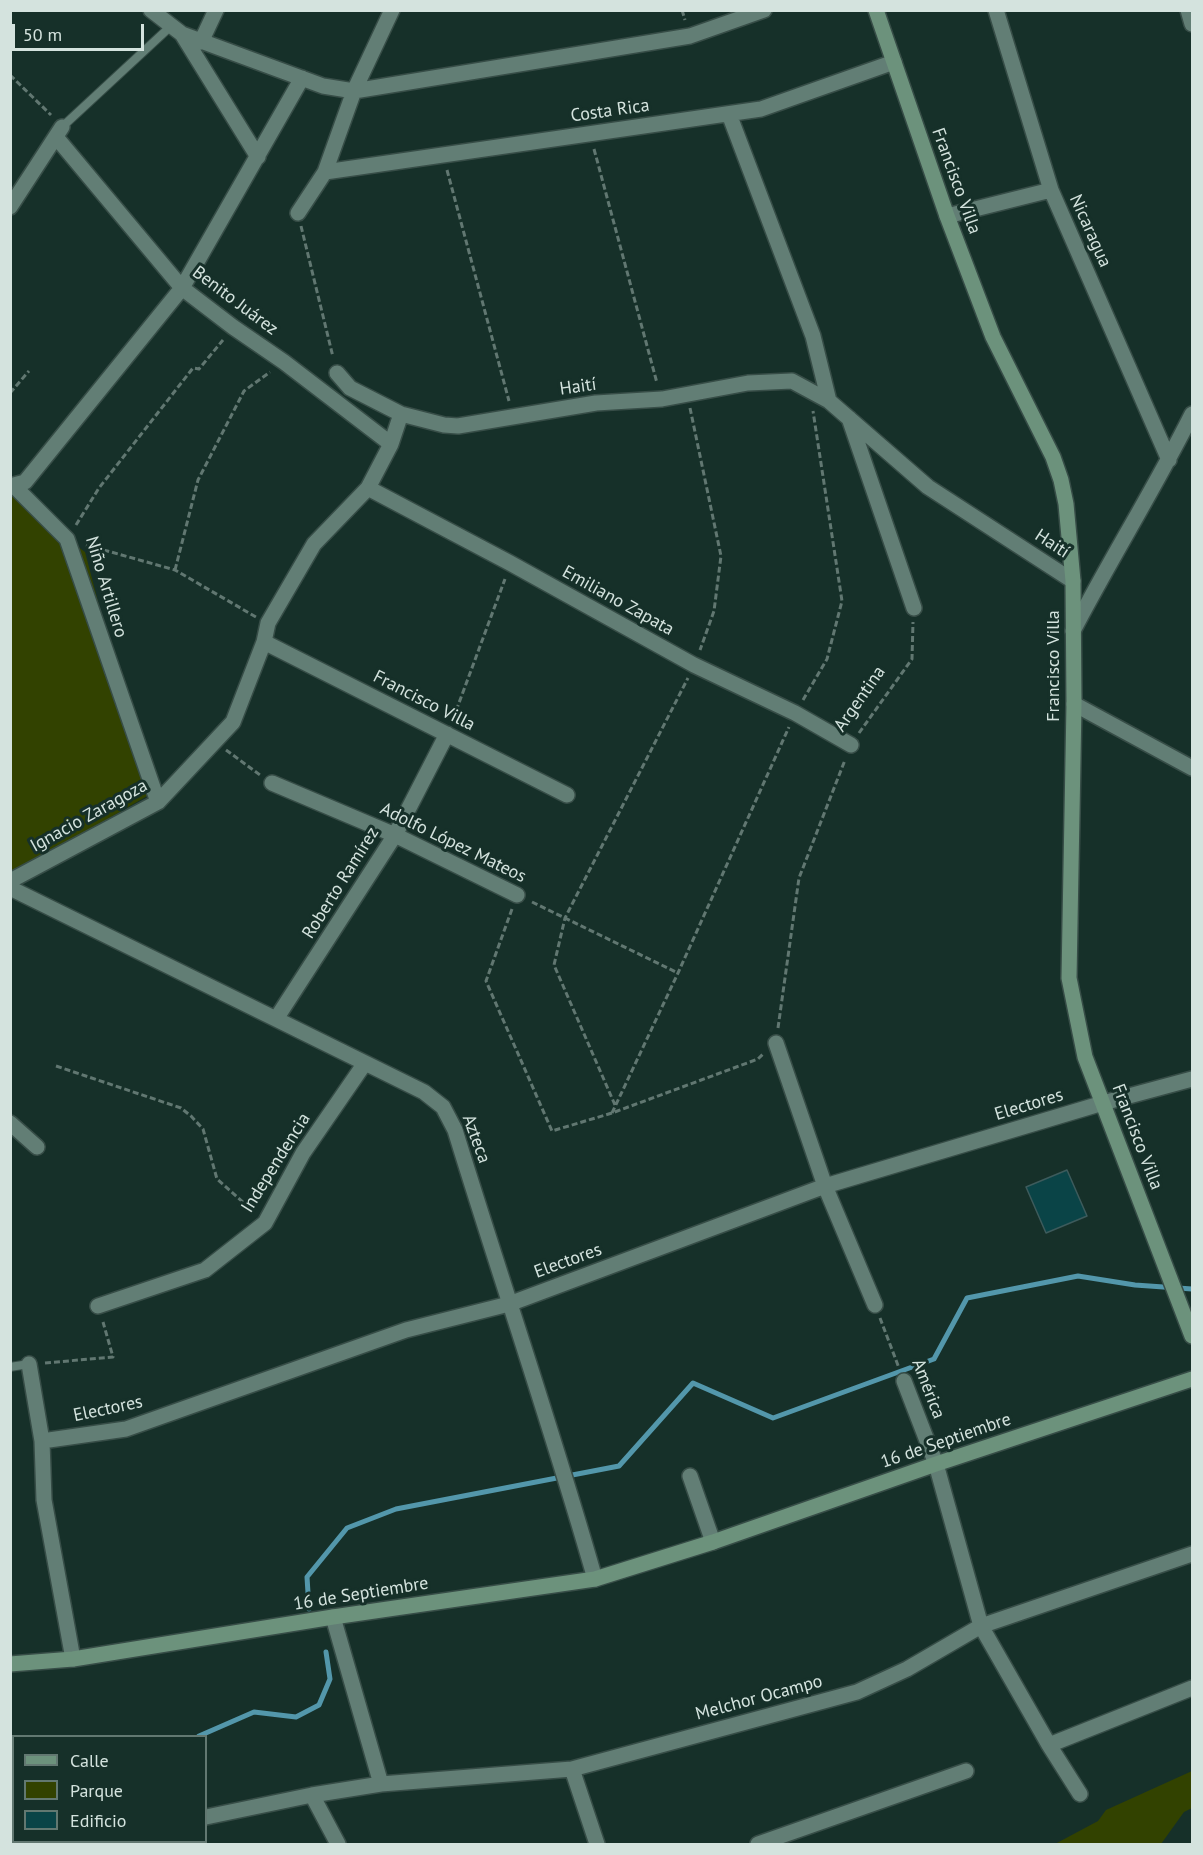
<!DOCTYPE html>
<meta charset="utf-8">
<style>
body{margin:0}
#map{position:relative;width:1203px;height:1855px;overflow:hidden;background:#163029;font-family:"PT Sans",sans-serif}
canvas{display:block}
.frame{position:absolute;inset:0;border:12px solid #d4e3de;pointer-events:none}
.legend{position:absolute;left:12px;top:1735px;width:195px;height:108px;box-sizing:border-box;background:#163029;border:2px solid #627871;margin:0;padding:8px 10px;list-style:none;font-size:18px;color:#d4e3de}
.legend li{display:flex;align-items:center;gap:12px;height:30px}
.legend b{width:30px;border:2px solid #627871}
.scale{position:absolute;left:12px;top:24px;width:132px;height:27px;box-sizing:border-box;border:3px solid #d4e3de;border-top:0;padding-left:8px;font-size:18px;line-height:21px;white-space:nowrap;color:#d4e3de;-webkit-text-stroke:4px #163029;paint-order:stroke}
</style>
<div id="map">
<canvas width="1203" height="1855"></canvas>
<div class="frame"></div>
<ul class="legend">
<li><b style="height:8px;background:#6c927c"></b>Calle</li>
<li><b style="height:16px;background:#324200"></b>Parque</li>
<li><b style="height:16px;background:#0a4447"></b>Edificio</li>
</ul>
<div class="scale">50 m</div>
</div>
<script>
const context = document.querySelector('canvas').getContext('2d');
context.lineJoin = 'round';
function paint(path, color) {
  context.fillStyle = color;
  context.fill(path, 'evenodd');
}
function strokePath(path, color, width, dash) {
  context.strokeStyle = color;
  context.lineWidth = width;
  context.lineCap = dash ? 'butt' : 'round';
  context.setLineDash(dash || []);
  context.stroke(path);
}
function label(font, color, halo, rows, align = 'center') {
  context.font = font + ' "PT Sans",sans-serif';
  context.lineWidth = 6;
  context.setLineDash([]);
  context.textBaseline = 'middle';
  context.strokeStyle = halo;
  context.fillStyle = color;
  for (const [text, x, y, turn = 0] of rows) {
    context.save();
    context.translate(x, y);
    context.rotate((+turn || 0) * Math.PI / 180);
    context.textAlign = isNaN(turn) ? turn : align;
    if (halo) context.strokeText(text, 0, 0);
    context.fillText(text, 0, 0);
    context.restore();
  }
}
paint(new Path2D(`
 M10 496H12L85 552 149 795 11 875Z
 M1192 1771V1808L1184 1812 1161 1844H1055L1098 1821 1106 1810Z`), '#324200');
strokePath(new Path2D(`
 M309 1609 307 1577 347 1528 396 1509 619 1466 693 1383 773 1418 934 1359 967 1298 1078 1276 1135 1285 1192 1289
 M199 1736 254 1712 296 1717 319 1705 330 1679 326 1652
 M10 1762H14`), '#5397ab', 5);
const building = new Path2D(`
 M1067 1170 1087 1216 1046 1233 1026 1187Z`);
paint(building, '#0a4447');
strokePath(building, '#3d5b5c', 1.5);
const lane = new Path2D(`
 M62 127 171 26
 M10 1367 29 1364`);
const street = new Path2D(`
 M151 10 182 34 258 157
 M996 10 1051 190 1169 460
 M1188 10 1192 24
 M182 34 323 86 354 91 690 36 764 10
 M201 42 216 10
 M729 114 813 336 829 401
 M56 137 182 288 233 327 284 362 391 444
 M325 172 761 109 894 62
 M10 207 62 127
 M298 213 325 172 354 91 392 10
 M947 216 1051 190
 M337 373 350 388 401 414 444 425 458 426 596 403 662 399 748 383 792 381 829 401 928 487 1073 581
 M849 418 914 608
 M13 485 67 539 158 802
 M10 486 25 482 182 288 302 78
 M368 488 510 563 694 665 795 713 851 745
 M1073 631C1111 558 1155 488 1192 414
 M264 642 567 795
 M1074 704 1192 768
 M272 783 395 835 517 895
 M10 881 158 802 233 722 264 642 268 623 314 544 368 488 391 444 401 414
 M10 888 424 1092 443 1107 455 1130C501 1280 552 1428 595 1579
 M276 1019 395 835 447 734
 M776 1043 825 1186 875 1305
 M10 1123 37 1147
 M98 1306 205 1270 265 1223 303 1153 365 1063
 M29 1364 42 1441 44 1500 73 1659
 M904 1381 936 1464 981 1626 1049 1745 1080 1794
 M42 1441 126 1429 406 1330 509 1304 825 1186 1103 1103 1192 1079
 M690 1476 713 1542
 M333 1617 381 1784
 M1049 1745 1192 1688
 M572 1769 597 1844
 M312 1795 338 1844
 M206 1817 312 1795 381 1784 572 1769 857 1692 907 1669 981 1626 1192 1554
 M119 1844 127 1842
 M758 1844 966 1771`);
const secondary = new Path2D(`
 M876 10 947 216 993 337 1053 457 1061 480 1066 504 1073 581 1074 704 1069 978 1085 1057 1192 1336
 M10 1664 73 1659 333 1617 595 1579 713 1542 936 1464 1192 1379`);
strokePath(lane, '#374d47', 10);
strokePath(street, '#374d47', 18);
strokePath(secondary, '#374d47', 18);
strokePath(new Path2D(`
 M682 10 685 20
 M10 75 51 115
 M594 149 657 383
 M447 170 509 401
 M301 226 333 357
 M10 393 29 371
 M690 408 721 556 714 611 700 650
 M76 525 99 488 193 368 199 369 223 340
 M86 545 175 570 256 617
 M175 570 198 480 244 391 270 372
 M803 700 827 659 842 601 813 411
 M453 719 505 579
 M859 733 912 659 913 622
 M226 750 260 775
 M532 902 678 973
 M512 909 486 981 552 1131 612 1113 758 1059 764 1053
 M778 1028 799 878 845 760
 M56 1066 181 1108 191 1116 203 1129 217 1179 253 1211
 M615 1105 554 965 565 918 688 678
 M612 1113 678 973 789 727
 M880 1318 899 1368
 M45 1363 113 1357 103 1322`), '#617771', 3, [6, 3]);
strokePath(lane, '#627e75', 8);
strokePath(street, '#627e75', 15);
strokePath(secondary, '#6c927c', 15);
label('18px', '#d4e3de', '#163029', [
 ["Costa Rica",610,111,-8],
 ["Francisco Villa",956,181,70],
 ["Nicaragua",1090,231,66],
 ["Benito Juárez",235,301,37],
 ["Haití",578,387,-8],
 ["Haití",1052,544,33],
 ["Niño Artillero",106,587,73],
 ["Emiliano Zapata",618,601,29],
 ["Francisco Villa",1054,666,-90],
 ["Argentina",860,699,-55],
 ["Francisco Villa",424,701,27],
 ["Ignacio Zaragoza",89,816,-29],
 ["Adolfo López Mateos",453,843,26],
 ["Roberto Ramírez",341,883,-58],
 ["Electores",1029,1105,-17],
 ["Francisco Villa",1137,1137,69],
 ["Azteca",476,1139,70],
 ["Independencia",276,1163,-58],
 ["Electores",568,1261,-20],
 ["América",928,1389,69],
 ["Electores",108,1409,-12],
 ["16 de Septiembre",946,1441,-19],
 ["16 de Septiembre",361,1594,-9],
 ["Melchor Ocampo",759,1698,-15]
]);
</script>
